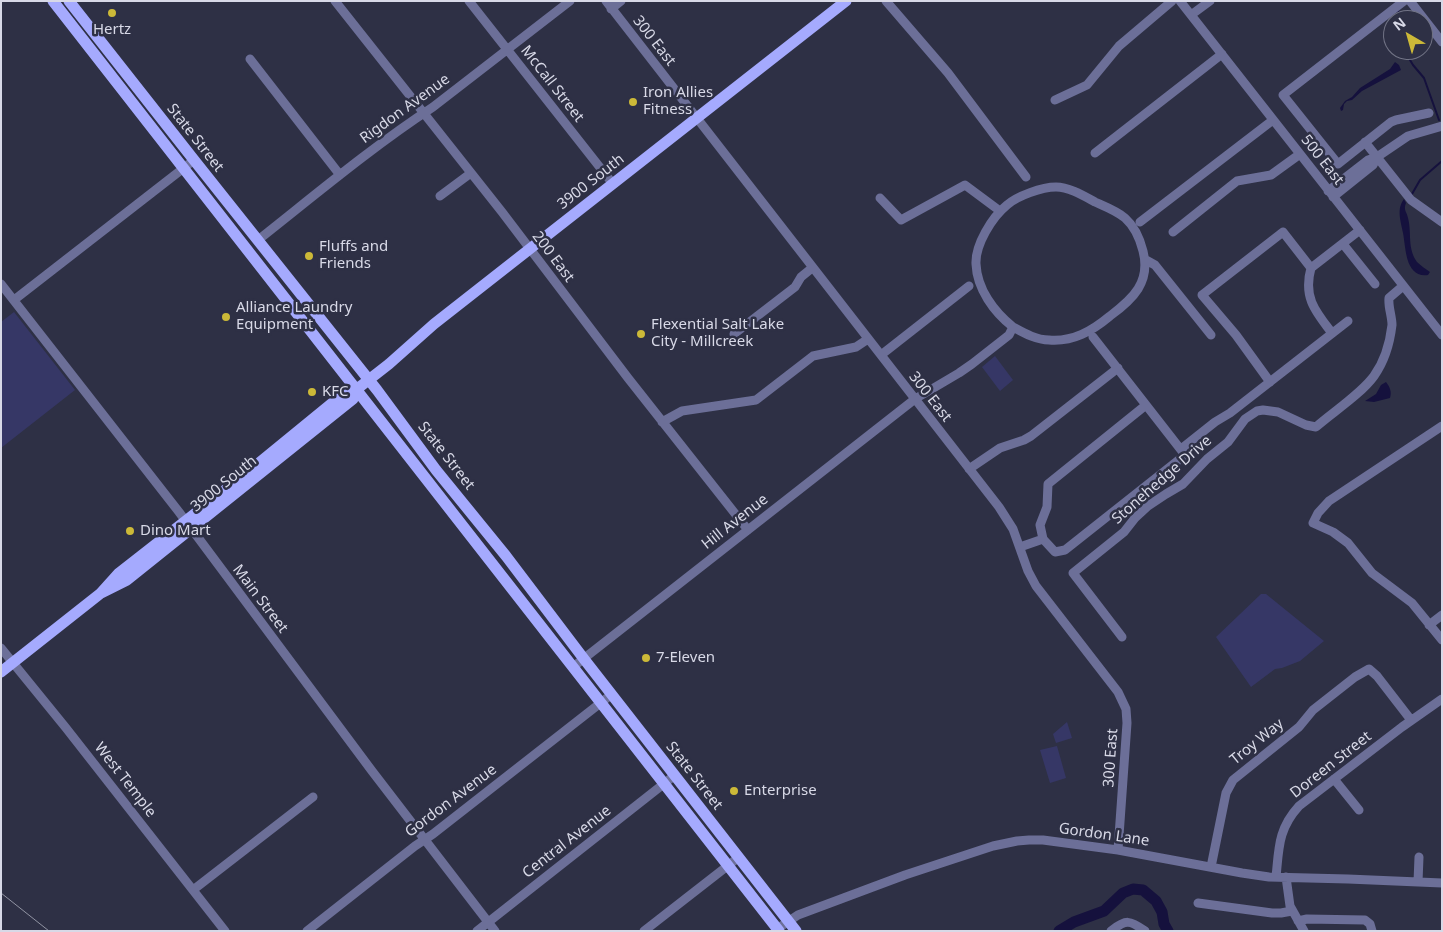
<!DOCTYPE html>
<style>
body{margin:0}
#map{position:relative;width:1443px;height:932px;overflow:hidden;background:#2e3045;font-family:"Noto Sans",sans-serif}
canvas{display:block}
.frame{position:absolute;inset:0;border:2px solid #d8d9e7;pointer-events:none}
.north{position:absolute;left:1383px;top:10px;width:50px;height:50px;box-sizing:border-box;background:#2e3045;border:1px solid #727486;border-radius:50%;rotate:322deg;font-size:14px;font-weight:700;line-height:20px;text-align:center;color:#d8d9e7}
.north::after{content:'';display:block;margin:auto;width:18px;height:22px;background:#ccb938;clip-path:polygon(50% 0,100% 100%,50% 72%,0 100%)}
</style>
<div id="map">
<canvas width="1443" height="932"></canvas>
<div class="frame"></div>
<div class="north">N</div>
</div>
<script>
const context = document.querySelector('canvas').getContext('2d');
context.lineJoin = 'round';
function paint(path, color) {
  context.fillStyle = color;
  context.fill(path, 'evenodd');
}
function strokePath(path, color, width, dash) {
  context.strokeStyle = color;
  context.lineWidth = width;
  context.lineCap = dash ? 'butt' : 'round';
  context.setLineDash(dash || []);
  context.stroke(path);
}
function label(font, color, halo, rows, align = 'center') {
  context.font = font + ' "Noto Sans",sans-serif';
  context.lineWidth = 5;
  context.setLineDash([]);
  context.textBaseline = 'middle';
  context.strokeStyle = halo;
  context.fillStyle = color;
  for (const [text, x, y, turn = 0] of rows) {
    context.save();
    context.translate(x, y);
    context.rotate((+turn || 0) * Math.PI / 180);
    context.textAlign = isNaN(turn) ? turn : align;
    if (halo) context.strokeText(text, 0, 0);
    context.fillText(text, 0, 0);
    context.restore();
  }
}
paint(new Path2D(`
 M14 312 75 390 1 448V322Z
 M995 356 1013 380 1000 391 982 367Z
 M1261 594H1266L1324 641 1300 661 1282 668 1275 669 1251 687 1216 637Z
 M1067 722 1072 738 1056 743 1053 734Z
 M1057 746 1066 778 1050 783 1040 750Z`), '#363766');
paint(new Path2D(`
 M1395 62 1399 65 1401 70 1362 91 1352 100 1347 101 1344 104 1343 110 1341 111 1340 108 1345 101 1352 97 1360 88 1390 69Z
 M1404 199 1406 203C1403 210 1407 212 1408 218 1412 233 1407 248 1417 262 1421 266 1426 269 1430 272L1428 275C1405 278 1406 248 1403 233 1401 222 1396 209 1404 199Z
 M1386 382C1390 387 1392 392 1390 398L1374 402 1365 401 1376 394 1381 385Z`), '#15113d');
strokePath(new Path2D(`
 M1398 11 1407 20
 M1409 50 1410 60 1413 65 1424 78 1439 120
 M1412 194 1420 180 1442 161`), '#15113d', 2);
strokePath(new Path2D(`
 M1059 931 1074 922 1104 911 1123 893 1133 889 1143 890 1156 901 1162 912 1164 924 1168 931`), '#15113d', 11);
strokePath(new Path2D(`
 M335 1 502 212 628 378 748 530
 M469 1 613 184
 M606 1 999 507 1013 529 1028 571 1036 586 1118 692 1126 709 1127 723 1118 850
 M886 1 948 73 1026 177
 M1180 1 1442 335
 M1404 1 1283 95 1338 164 1391 122 1396 120 1429 113
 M1410 1 1442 42
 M611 9 621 1
 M1191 15 1210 1
 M250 59 340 175
 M1055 100 1087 85 1119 46 1172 1
 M1365 142 1411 200 1442 222
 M1095 153 1222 54
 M1328 191 1368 160 1377 157 1408 136 1442 126
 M440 196 471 173
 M1333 197 1373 165 1377 157
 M880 198 901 220 965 185 1000 211
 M1140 222 1273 120
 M1173 232 1237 181 1271 175 1300 154
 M258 240C315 195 372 147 433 107L570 1
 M1343 244 1375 284
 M1146 260 1155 265 1211 335
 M1311 268 1360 230
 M1 284 179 512 372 771 495 931
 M14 300 194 160
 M734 334 795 287 801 277 812 268
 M881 355 969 286
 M1270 382 1236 335 1202 295 1283 232 1311 268C1303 297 1315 311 1332 333
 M662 422 682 411 756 400 813 356 856 347 868 339
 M1442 426 1329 501 1318 513 1313 523 1333 532 1348 543 1372 573 1412 603 1442 640
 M1181 449 1215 422 1230 413 1348 321
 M969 469 1000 448 1024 440 1031 436 1118 368
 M1043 539 1055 552 1065 550 1185 455 1093 337
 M1020 547 1043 539 1040 525 1047 507 1048 484 1146 405
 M1429 625 1442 615
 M1122 637 1073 573 1124 532 1135 518 1148 506 1166 494 1183 484 1207 459 1228 442 1245 419 1257 411 1263 410 1278 412 1306 425 1316 427C1333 412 1361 394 1374 376 1384 362 1390 342 1392 325 1392 316 1388 307 1389 298L1403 286
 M1 648 66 728 225 931
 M573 667 915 399 959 373 972 364 1009 335 1013 327C1024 333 1036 340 1049 340 1073 342 1092 331 1110 316 1133 299 1151 282 1143 251 1140 239 1134 226 1125 218 1117 211 1104 206 1095 202 1084 196 1069 187 1056 187 1042 187 1017 196 1007 205 992 217 975 245 976 264 977 289 994 312 1013 327
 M1334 779 1359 810
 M1211 867 1226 793 1233 780 1299 727 1313 710 1355 677 1369 669 1377 676 1411 720
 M1276 877C1279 848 1278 829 1299 806L1402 727 1442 699
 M1286 877 1290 906 1304 931
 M1418 882 1419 857
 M193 890 313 797
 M1198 903 1272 913H1281L1292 911
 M1298 921 1307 919 1365 920 1370 924 1372 931
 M777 929 798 915 905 875 993 846 1017 841 1029 840H1043L1118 850 1242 873 1269 877 1348 879 1442 883
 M307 931 415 846 433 834 612 694
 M477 931 675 775
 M644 931 739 857
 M1111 931C1126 919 1130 920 1145 931`), '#6c6f98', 9);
strokePath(new Path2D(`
 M53 1 779 931
 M69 1 194 160 377 390 436 470 506 556 584 659 796 931
 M101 593 127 580 353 399 357 389 389 364 434 324 846 1
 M1 672 101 593 119 573 243 476 347 391 357 389`), '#a5aafe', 11);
strokePath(new Path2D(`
 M1 893 49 931`), '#9193a3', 1);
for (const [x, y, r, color] of [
 [112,13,5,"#ccb938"],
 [633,102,5,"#ccb938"],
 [309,256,5,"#ccb938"],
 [226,317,5,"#ccb938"],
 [641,334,5,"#ccb938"],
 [312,392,5,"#ccb938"],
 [130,531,5,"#ccb938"],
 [646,658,5,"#ccb938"],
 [734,791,5,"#ccb938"]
]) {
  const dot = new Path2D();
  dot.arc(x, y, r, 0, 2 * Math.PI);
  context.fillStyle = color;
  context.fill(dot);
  strokePath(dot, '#2e3045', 2);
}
label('15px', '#d8d9e7', '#2e3045', [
 ["Hertz",112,30,"center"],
 ["Iron Allies",643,93],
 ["Fitness",643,110],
 ["Fluffs and",319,247],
 ["Friends",319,264],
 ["Alliance Laundry",236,308],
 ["Equipment",236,325],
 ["Flexential Salt Lake",651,325],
 ["City - Millcreek",651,342],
 ["KFC",322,392],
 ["Dino Mart",140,531],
 ["7-Eleven",656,658],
 ["Enterprise",744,791]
], 'left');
label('15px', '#d8d9e7', '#2e3045', [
 ["300 East",654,41,52],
 ["McCall Street",552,84,52],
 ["Rigdon Avenue",405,109,-36],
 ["State Street",195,138,52],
 ["500 East",1322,160,52],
 ["3900 South",591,182,-38],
 ["200 East",553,257,53],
 ["300 East",930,397,52],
 ["State Street",446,456,52],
 ["Stonehedge Drive",1162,480,-41],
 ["3900 South",224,484,-39],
 ["Hill Avenue",735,522,-38],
 ["Main Street",260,599,53],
 ["Troy Way",1257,742,-39],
 ["300 East",1111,758,-86],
 ["Doreen Street",1331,765,-38],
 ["State Street",694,776,52],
 ["West Temple",125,780,52],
 ["Gordon Avenue",451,801,-37],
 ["Gordon Lane",1104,835,8],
 ["Central Avenue",567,842,-38]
]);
</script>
